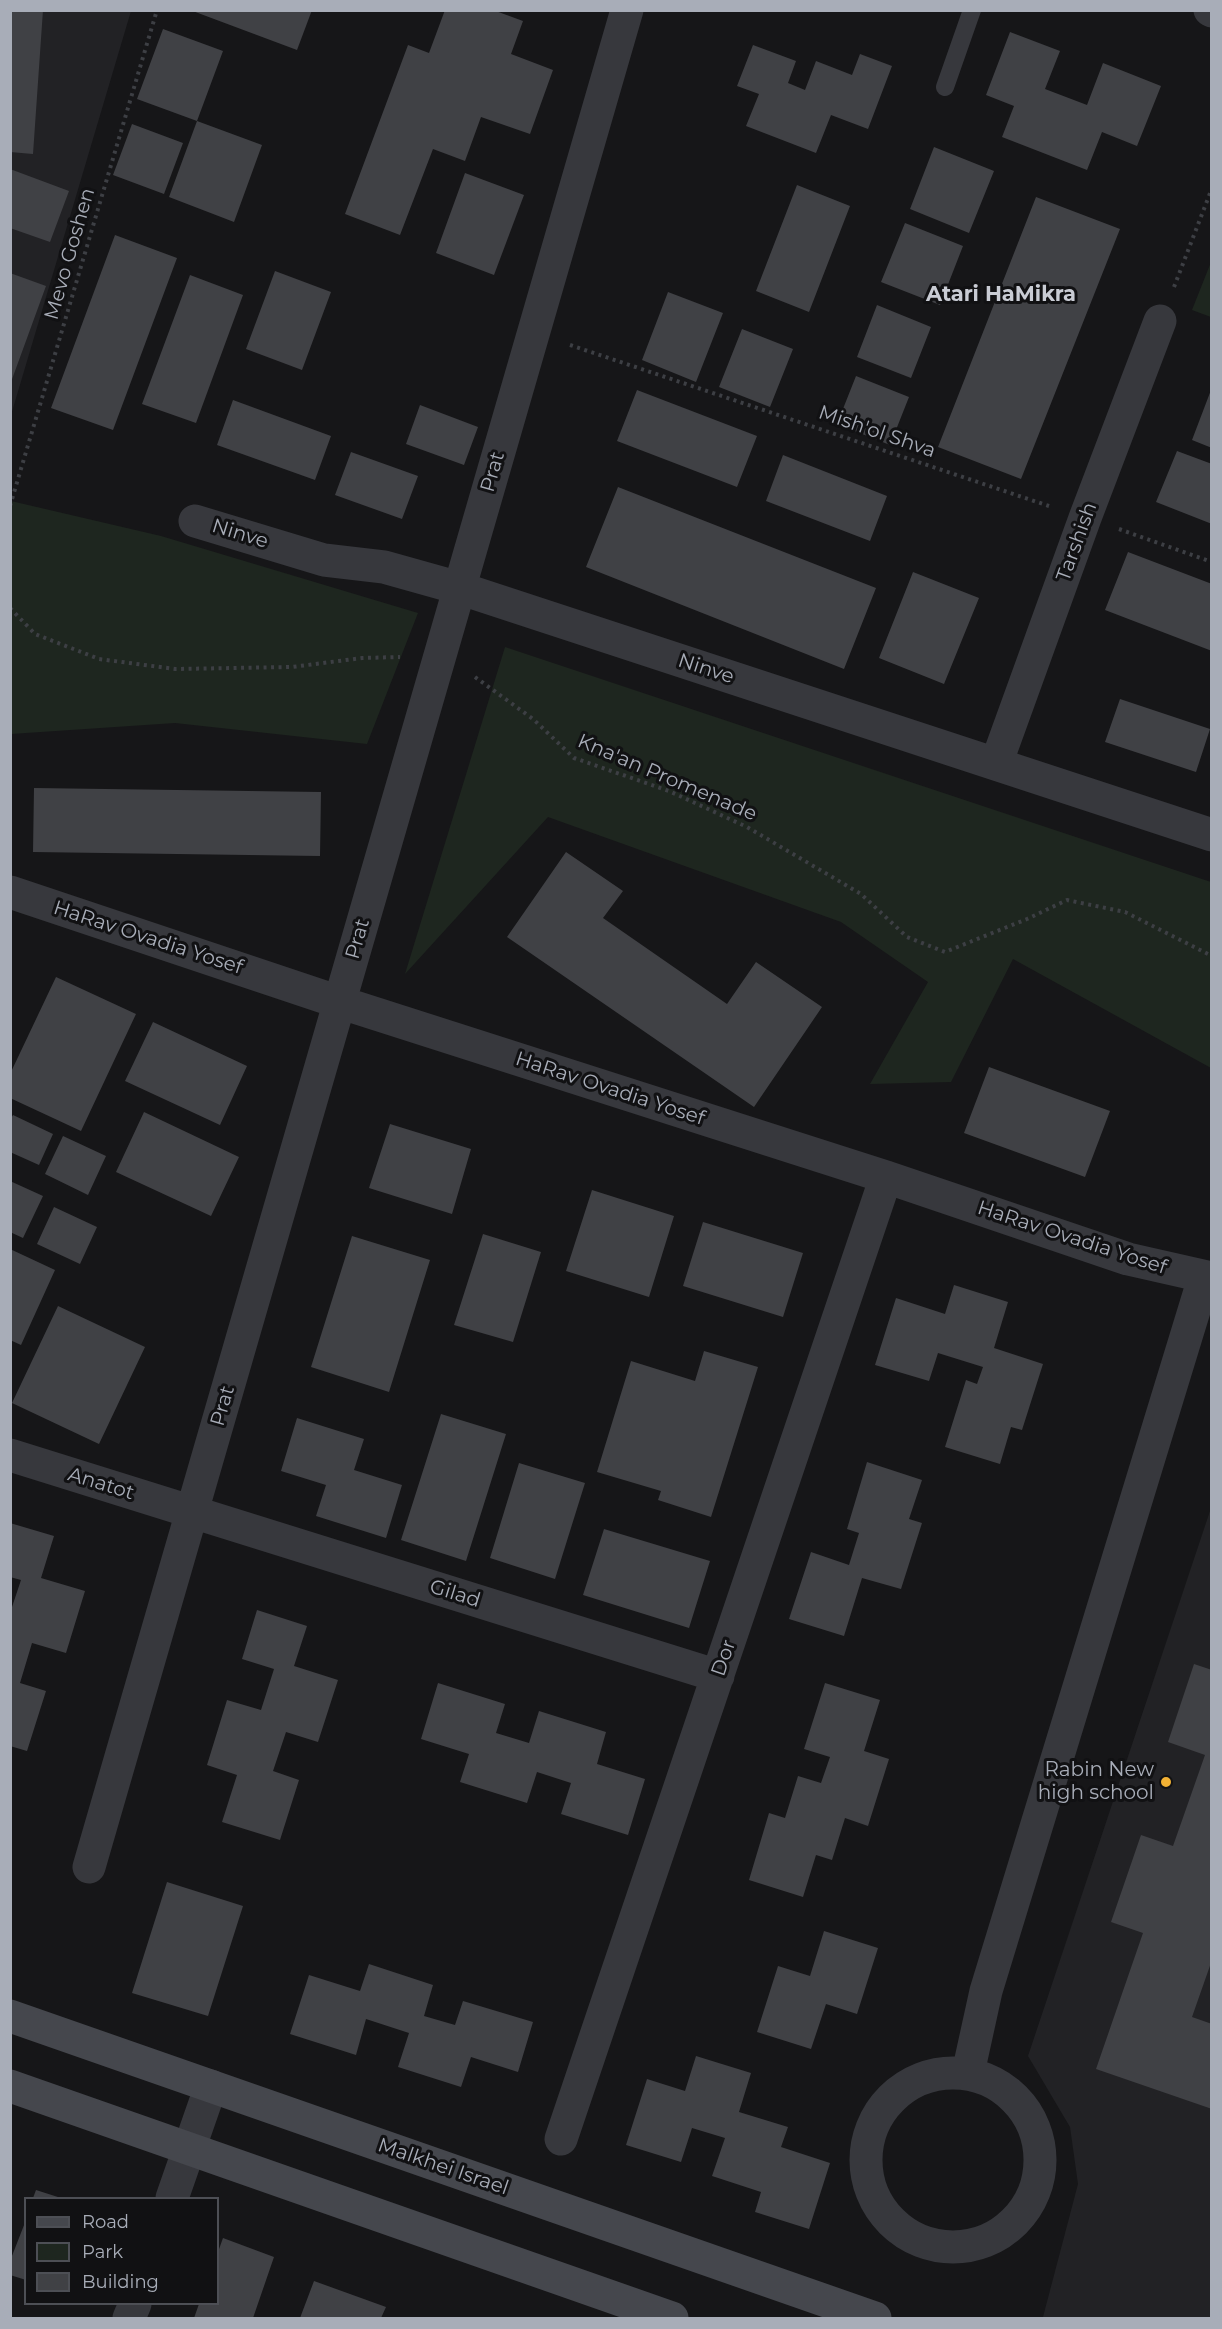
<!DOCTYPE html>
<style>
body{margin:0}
#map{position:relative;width:1222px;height:2329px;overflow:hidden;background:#161618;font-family:Montserrat,sans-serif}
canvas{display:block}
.frame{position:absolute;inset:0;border:12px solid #a8adb8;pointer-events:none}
.legend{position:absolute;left:24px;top:2197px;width:195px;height:108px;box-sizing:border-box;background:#111113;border:2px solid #4d4f55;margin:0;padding:8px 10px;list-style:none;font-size:18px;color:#a8adb8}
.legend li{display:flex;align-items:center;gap:12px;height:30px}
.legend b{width:30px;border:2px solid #4d4f55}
</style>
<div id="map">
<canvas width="1222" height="2329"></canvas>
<div class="frame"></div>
<ul class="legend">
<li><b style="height:8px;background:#45474d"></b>Road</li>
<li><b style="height:16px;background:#1e261f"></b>Park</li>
<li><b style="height:16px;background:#404145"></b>Building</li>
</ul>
</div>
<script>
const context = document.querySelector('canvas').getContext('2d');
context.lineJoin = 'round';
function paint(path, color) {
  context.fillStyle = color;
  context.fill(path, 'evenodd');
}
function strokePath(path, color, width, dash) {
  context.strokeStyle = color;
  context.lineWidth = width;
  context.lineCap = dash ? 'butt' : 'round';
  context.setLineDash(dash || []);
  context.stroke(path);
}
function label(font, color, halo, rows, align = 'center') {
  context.font = font + ' Montserrat,sans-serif';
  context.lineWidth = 6;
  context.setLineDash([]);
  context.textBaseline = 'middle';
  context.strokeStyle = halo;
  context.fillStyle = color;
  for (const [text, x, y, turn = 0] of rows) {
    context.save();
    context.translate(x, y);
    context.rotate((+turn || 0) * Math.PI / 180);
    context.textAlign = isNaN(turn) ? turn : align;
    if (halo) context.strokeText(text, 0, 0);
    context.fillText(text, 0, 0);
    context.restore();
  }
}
paint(new Path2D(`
 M11 11H131L11 415Z
 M1211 1508V2318H1048L1043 2317 1078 2184 1070 2127 1028 2056Z`), '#222225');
paint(new Path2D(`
 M1211 262V317L1192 310Z
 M11 501 161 536 418 613 367 744 175 723 11 734Z
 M505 647 1211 882V1068L1013 959 951 1082 870 1084 928 982 841 922 548 817 405 974Z`), '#1e261f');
paint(new Path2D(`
 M10 10H43L33 154 10 152Z
 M190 10H312L297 50Z
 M445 10H493L523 21 511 54 553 70 530 134 481 117 465 161 433 149 400 235 345 214 408 45 429 53Z
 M163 29 223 51 197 121 137 99Z
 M1010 32 1060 51 1045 89 1087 105 1103 63 1161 86 1137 146 1102 132 1087 170 1002 137 1014 106 986 95Z
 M753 45 796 61 788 83 805 90 816 61 852 75 860 54 892 66 868 129 831 115 816 153 746 126 759 94 737 86Z
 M197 121 262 145 234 222 169 197Z
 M132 124 183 143 164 194 113 175Z
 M934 147 994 171 969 233 910 209Z
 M10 169 69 191 50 242 10 228Z
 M465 173 524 195 494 275 436 253Z
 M797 185 850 206 809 312 756 291Z
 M1036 197 1120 229 1021 479 938 447Z
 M905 223 963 246 940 305 881 282Z
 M115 235 177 258 113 430 51 408Z
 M275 271 331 292 302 370 246 349Z
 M10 273 46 286 11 382 10 381Z
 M190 275 243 295 196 423 142 404Z
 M668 292 723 313 696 382 642 360Z
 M877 305 931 327 911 378 857 357Z
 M742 329 793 349 770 407 719 387Z
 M856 376 909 397 890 445 837 424Z
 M637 390 757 436 737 487 617 441Z
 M1211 390H1212V448L1192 440Z
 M233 400 331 436 315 480 217 445Z
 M420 405 478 427 464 465 406 444Z
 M1177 451 1212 464V524L1156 502Z
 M351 452 418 476 402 519 335 495Z
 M783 455 887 496 870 541 766 501Z
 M618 487 876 588 844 669 586 567Z
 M1128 552 1212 584V651L1105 610Z
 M913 572 979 598 944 684 879 658Z
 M1120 699 1210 729 1196 772 1105 742Z
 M34 788 321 792 320 856 33 852Z
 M566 852 623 891 603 918 727 1004 756 962 822 1007 754 1107 507 937Z
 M56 977 136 1014 81 1131 10 1098V1074Z
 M153 1022 247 1066 220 1125 125 1081Z
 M989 1067 1110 1111 1085 1177 964 1133Z
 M144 1112 239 1157 211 1216 116 1172Z
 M13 1115 53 1134 39 1165 10 1152V1120Z
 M390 1124 471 1149 452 1214 369 1188Z
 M63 1136 106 1156 88 1195 45 1174Z
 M10 1181 43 1196 23 1238 10 1232Z
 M592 1190 674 1216 649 1297 566 1271Z
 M54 1207 97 1227 80 1264 37 1244Z
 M703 1222 803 1253 783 1317 683 1286Z
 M483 1234 541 1252 513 1342 454 1325Z
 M352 1236 430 1260 389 1392 311 1367Z
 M10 1249 55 1270 21 1345 10 1340Z
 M954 1285 1008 1302 994 1348 1043 1364 1022 1430 1011 1427 1000 1464 945 1447 966 1380 977 1384 983 1367 938 1353 929 1381 875 1365 896 1298 945 1314Z
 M58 1306 145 1347 99 1444 12 1403Z
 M704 1351 758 1367 711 1517 658 1500 661 1491 597 1472 631 1361 695 1381Z
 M441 1414 506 1434 466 1561 401 1540Z
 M297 1418 364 1439 354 1470 402 1485 386 1538 316 1516 326 1485 281 1471Z
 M867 1462 922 1480 909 1519 922 1523 901 1589 862 1578 844 1636 789 1619 811 1552 849 1565 859 1533 847 1529Z
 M519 1463 585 1483 555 1579 490 1558Z
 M10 1523 54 1536 41 1578 85 1591 66 1653 32 1643 20 1683 46 1691 27 1751 10 1746V1613L21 1580 10 1577Z
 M604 1529 710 1561 689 1628 583 1595Z
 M257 1610 307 1626 294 1666 338 1680 318 1742 286 1732 273 1771 299 1780 280 1840 222 1822 237 1775 207 1765 227 1700 261 1710 274 1669 242 1659Z
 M1194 1664 1212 1670V1960L1192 2017 1212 2024V2109L1096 2069 1143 1933 1111 1922 1141 1835 1173 1846 1205 1755 1168 1742Z
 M438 1683 505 1704 496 1733 529 1743 539 1711 606 1732 597 1764 645 1779 628 1835 561 1814 571 1783 537 1772 527 1803 460 1782 469 1754 421 1739Z
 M825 1683 880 1700 864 1751 889 1759 868 1826 845 1818 832 1860 816 1855 803 1897 749 1880 769 1813 785 1818 798 1776 821 1783 830 1757 804 1749Z
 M167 1882 243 1906 208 2016 132 1993Z
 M824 1931 878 1948 857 2014 826 2004 811 2049 757 2032 778 1966 810 1976Z
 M369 1964 433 1985 424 2016 455 2025 463 2001 533 2022 518 2072 471 2057 461 2087 398 2067 409 2033 366 2019 356 2055 290 2034 309 1975 360 1991Z
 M696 2056 751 2073 739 2112 788 2127 781 2147 830 2163 809 2229 755 2212 761 2192 712 2176 725 2138 692 2128 681 2162 626 2145 647 2079 685 2091Z
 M36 2190 61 2198H33Z
 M26 2220V2280L10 2275V2261Z
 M223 2238 274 2257 253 2318H194L199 2304H218V2252Z
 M314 2281 386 2307 381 2318H300Z`), '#404145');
strokePath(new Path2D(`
 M1174 287 1212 188
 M570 345 1049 506
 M10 506 157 10
 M1119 529 1212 562
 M10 608 35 634 99 659 175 669 292 667 362 658 400 657
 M475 677 533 719 574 758 669 791 747 827 861 894 907 937 945 952 1027 919 1067 900 1125 912 1212 956`), '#3d3f44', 4, [3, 4.5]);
strokePath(new Path2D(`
 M945 87 972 10`), '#37383d', 18);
strokePath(new Path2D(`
 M1210 10 1212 11
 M195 521 324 560 384 567 459 588 1212 835
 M996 764 1085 518 1160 321
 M10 892 339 1002 886 1177 1128 1259 1212 1278
 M10 1455 718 1676
 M89 1867 627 10
 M866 2160a87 87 0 1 1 174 0a87 87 0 1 1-174 0Z
 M968 2073 986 1991 1204 1278
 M561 2139 886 1177
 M172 2198 211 2086
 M129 2318 135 2304`), '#37383d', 33);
strokePath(new Path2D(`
 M10 2016 875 2318
 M10 2086 672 2318`), '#45474d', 33);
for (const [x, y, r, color] of [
 [1166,1782,6,"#f2b134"]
]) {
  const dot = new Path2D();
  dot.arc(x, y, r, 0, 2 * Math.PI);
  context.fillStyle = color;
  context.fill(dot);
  strokePath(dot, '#111113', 2);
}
label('20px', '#a8adb8', '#111113', [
 ["Mevo Goshen",70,254,-74],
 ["Mish'ol Shva",877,432,19],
 ["Prat",493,472,-74],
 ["Ninve",240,534,17],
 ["Tarshish",1077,542,-70],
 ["Ninve",706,669,18],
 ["Kna'an Promenade",667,778,23],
 ["HaRav Ovadia Yosef",148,938,18],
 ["Prat",358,939,-74],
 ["HaRav Ovadia Yosef",610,1089,18],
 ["HaRav Ovadia Yosef",1072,1238,18],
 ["Prat",223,1406,-74],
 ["Anatot",101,1484,17],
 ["Gilad",455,1594,17],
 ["Dor",724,1658,-71],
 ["Malkhei Israel",443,2167,19]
]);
label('20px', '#a8adb8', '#111113', [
 ["Rabin New",1154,1770],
 ["high school",1154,1793]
], 'right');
label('bold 21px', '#c9ccd4', '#111113', [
 ["Atari HaMikra",1001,295]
]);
</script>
